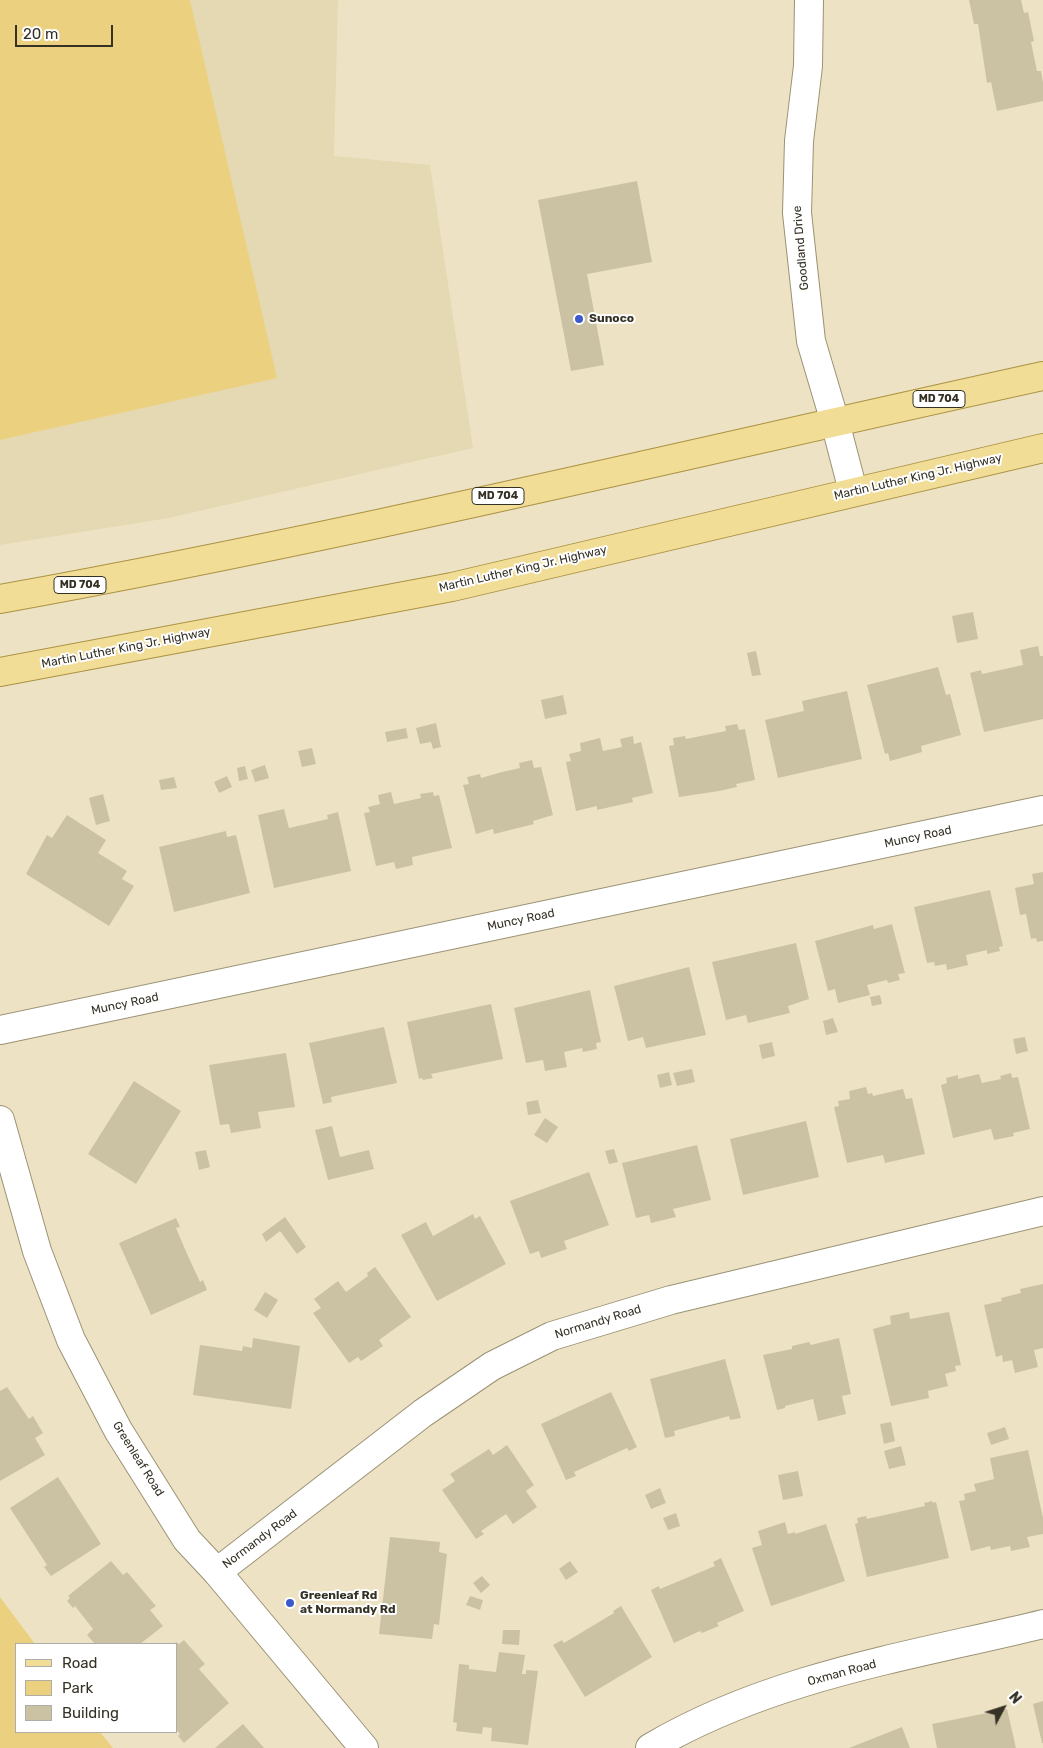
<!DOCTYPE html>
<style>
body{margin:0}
#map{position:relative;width:1043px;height:1748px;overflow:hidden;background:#ede3c4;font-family:Rubik,sans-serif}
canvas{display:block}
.legend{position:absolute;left:15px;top:1643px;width:162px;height:90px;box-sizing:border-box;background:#fff;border:1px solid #aeada8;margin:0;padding:6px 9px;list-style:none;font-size:15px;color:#353125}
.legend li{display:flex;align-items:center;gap:10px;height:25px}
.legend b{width:25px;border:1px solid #aeada8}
.north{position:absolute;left:978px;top:1683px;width:50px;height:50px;-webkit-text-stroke:4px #fff;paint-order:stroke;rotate:50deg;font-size:14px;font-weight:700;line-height:20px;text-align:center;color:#353125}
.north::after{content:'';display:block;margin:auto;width:18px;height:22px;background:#353125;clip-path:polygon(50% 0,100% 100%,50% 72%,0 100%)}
.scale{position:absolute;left:15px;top:25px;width:98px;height:22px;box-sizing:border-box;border:2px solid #353125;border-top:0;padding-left:6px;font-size:15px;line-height:18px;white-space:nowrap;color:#353125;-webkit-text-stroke:4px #fff;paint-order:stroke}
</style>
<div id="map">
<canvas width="1043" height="1748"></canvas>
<ul class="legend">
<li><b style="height:6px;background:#f2dd97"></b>Road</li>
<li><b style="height:14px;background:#ebd17f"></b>Park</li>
<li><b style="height:14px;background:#cbc2a4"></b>Building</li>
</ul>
<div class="north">N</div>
<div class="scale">20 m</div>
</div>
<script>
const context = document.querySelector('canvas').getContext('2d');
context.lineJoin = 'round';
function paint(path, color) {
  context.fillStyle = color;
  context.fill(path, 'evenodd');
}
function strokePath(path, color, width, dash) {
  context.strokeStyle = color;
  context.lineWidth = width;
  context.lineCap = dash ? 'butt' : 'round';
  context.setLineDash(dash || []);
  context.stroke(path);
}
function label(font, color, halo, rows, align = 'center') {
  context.font = font + ' Rubik,sans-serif';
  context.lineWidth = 4;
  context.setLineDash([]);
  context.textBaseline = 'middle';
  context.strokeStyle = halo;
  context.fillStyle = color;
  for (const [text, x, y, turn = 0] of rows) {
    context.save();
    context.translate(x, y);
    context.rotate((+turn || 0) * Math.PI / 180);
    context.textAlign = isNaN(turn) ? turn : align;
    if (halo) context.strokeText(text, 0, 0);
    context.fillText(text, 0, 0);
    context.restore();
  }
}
paint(new Path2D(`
 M0 0H338L334 156 430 165 473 448 169 518 0 545Z`), '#e5d9b3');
paint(new Path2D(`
 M0 0H190L277 378 0 440Z
 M0 1597 35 1644H16V1732H100L113 1748H0Z`), '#ebd17f');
paint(new Path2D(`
 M969 0H1021L1024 13 1028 12 1034 41 1031 42 1037 71H1041L1043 83V101L997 111 991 82 987 83 978 24H974Z
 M637 181 652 262 587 274 604 365 571 371 538 200Z
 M973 612 978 639 957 643 952 616Z
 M1038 646 1040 656H1043V719L984 732 970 673 981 670 982 674 1023 665 1020 650Z
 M756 651 761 675 752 676 747 653Z
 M938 667 946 695 950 694 961 735 921 746 922 752 890 761 888 753 885 754 867 685Z
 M847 691 862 759 778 778 765 720 804 711 802 701Z
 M563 695 567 714 545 719 541 700Z
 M436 723 441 747 433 749 431 742 420 744 416 728Z
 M737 724 739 730 745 729 755 780 736 784 737 787 719 791 679 797 669 746 674 745 673 738 685 736 686 739 726 731 725 726Z
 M406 728 408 738 387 742 385 732Z
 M633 736 634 744 641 742 653 793 632 798 633 802 597 810V806L576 811 566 762 571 761 569 754 581 751 580 743 600 738 603 751 622 747 620 739Z
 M312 748 316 764 302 767 298 751Z
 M532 760 534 768 541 767 553 815 533 821 534 824 494 834 493 829 476 834 463 785 469 784 467 777 480 774 481 778 502 772 520 768 519 763Z
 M265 765 269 778 255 782 251 770Z
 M245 766 248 779 239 781 237 768Z
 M227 776 232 787 219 793 214 782Z
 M174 777 177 788 161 790 159 780Z
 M391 792 394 804 421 798 420 794 433 792 434 796 439 795 452 848 412 857 413 865 396 869 394 862 376 866 364 813 370 812 368 807 380 804 378 795Z
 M103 794 110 821 96 825 89 798Z
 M284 809 289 828 328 819 327 815 338 812 351 871 274 888 258 815Z
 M67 815 106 840 98 853 127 871 122 879 134 886 109 926 26 874 47 835 52 838Z
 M226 831 227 837 236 835 250 893 174 912 159 847Z
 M1043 872V941L1037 942 1036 938 1031 939 1026 914 1020 915 1015 888 1034 884 1032 874Z
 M990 890 1003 946 999 947 1000 951 987 954V950L966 955 968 965 947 970 946 964 935 966 934 962 927 963 914 907Z
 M892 924 905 973 898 974 900 980 888 983 887 980 867 985 870 995 838 1003 835 989 828 991 815 941 873 925 874 929Z
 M796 943 809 999 788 1006 790 1013 748 1023 746 1015 726 1020 712 962Z
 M689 967 706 1035 646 1048 643 1037 628 1041 614 986Z
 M590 990 601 1042 596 1043 597 1049 583 1052 582 1048 564 1052 567 1067 545 1071 543 1060 526 1063 514 1008Z
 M880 995 882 1004 872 1006 870 997Z
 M491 1004 503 1059 431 1074 433 1078 423 1080 422 1078 419 1079 407 1022Z
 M833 1018 838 1032 826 1035 823 1021Z
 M384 1027 397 1083 331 1097 332 1102 323 1104 309 1043Z
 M1025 1037 1028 1051 1016 1054 1013 1039Z
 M772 1042 775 1056 762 1059 759 1045Z
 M286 1053 295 1107 258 1112 261 1128 231 1133 229 1124 220 1125 209 1065Z
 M692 1069 695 1082 677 1086 673 1073Z
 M669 1072 672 1085 660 1088 657 1075Z
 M1011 1073 1012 1078 1018 1077 1030 1129 1013 1133 1014 1136 994 1140 991 1129 953 1138 941 1085 947 1083 946 1078 958 1075V1079L979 1074 982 1083 1001 1079 1000 1076Z
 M134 1081 181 1111 136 1184 88 1154Z
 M866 1087 868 1094 872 1093 873 1096 903 1089 906 1099 912 1098 925 1154 885 1163 883 1155 847 1163 834 1107 839 1106 838 1101 850 1099 849 1091Z
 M538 1100 541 1113 528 1115 526 1102Z
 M545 1118 558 1127 547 1143 534 1135Z
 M806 1121 819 1177 743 1195 730 1139Z
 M332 1126 340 1157 369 1150 374 1169 328 1180 315 1130Z
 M697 1145 711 1200 673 1209 676 1217 651 1223 649 1215 636 1218 622 1163Z
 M614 1149 618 1162 609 1164 605 1151Z
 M206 1150 210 1167 199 1170 195 1152Z
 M589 1172 609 1225 564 1241 567 1249 541 1258 539 1251 530 1254 510 1201Z
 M473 1214 475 1219 480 1216 506 1264 437 1301 401 1235 426 1222 433 1236Z
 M285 1217 306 1247 297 1254 280 1231 266 1242 262 1234Z
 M176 1218 180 1227 176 1228 188 1256 200 1282 203 1280 207 1290 151 1315 119 1243Z
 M375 1267 411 1317 379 1340 383 1346 361 1361 358 1357 349 1363 313 1313 321 1308 314 1299 338 1281 346 1292 368 1276 367 1273Z
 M1043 1284V1348L1034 1350 1038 1367 1015 1373 1012 1360 1003 1362 1002 1355 996 1357 984 1305 1002 1301 1001 1298 1021 1293 1020 1289Z
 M265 1292 278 1300 267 1318 254 1310Z
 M909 1312 910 1319 949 1312 961 1365 955 1366 956 1371 945 1374 948 1386 928 1391 929 1398 891 1406 873 1329 891 1324 890 1316Z
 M253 1338 300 1346 291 1409 193 1395 200 1345 242 1351 243 1346 252 1348Z
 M839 1338 851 1394 842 1396 846 1414 818 1421 813 1399 785 1406V1408L777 1410 763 1355 792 1349V1346L809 1342 811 1345Z
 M725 1359 741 1418 730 1420 729 1416 674 1431 675 1436 665 1438 650 1379Z
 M7 1387 29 1419 33 1416 43 1433 35 1438 45 1455 0 1481V1391Z
 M611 1392 637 1447 629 1451 627 1448 574 1472 576 1476 566 1480 541 1424Z
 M891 1422 895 1441 884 1444 880 1424Z
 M1005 1427 1009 1439 991 1445 987 1433Z
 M507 1445 534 1485 526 1491 537 1507 513 1524 506 1514 481 1531 484 1534 476 1539 442 1490 455 1481 450 1474 489 1449 493 1455Z
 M901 1446 906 1465 889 1469 884 1451Z
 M1028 1450 1043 1518V1534L1027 1537 1030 1547 1011 1551 1010 1546 991 1550 990 1546 971 1551 959 1501 965 1500 964 1494 976 1491 974 1484 994 1479 990 1458Z
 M798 1471 803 1496 783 1500 778 1475Z
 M58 1477 101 1544 51 1576 44 1567 47 1565 10 1508Z
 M660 1488 666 1503 651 1509 645 1495Z
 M932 1501 933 1503 936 1502 949 1558 867 1577 855 1524 858 1523 857 1518 866 1516 867 1519 925 1506 924 1503Z
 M676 1513 680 1526 668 1530 663 1518Z
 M785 1522 788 1534 795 1532V1534L826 1524 845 1581 771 1606 752 1548 762 1545 758 1531Z
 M390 1537 440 1542 439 1552 447 1554 439 1625 434 1624 432 1639 379 1634Z
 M721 1558 744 1611 717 1623 719 1626 702 1633 700 1631 674 1643 651 1590 659 1586 660 1589 715 1566 713 1562Z
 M111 1561 123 1575 127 1572 156 1606 150 1610 163 1626 140 1644H95L87 1635 93 1629 75 1606 73 1608 67 1601 70 1598 68 1596Z
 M570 1561 578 1572 566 1580 559 1569Z
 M482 1576 490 1585 481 1593 473 1583Z
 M470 1596 483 1600 480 1610 466 1605Z
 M621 1606 652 1657 585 1697 553 1645 562 1640 564 1643 614 1613 613 1611Z
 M503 1630H520L519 1645 502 1644Z
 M184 1640 205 1664 199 1669 229 1703 184 1743 178 1736 180 1734 176 1729V1644H174L176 1642 179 1644Z
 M499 1652 525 1655 522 1674H526V1670L538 1671 528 1745 491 1741 492 1728 483 1727 482 1734 456 1731 457 1723 453 1722 459 1664 469 1665V1669L496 1672Z
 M1043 1701V1743H1042L1033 1704Z
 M1007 1709 1016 1748H937L932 1724Z
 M243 1724 264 1748H215Z
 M902 1727 910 1748H849Z`), '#cbc2a4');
const minor = new Path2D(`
 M0 1030 1043 810
 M217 1572 423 1413 492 1366 552 1336 671 1300 1043 1211
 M650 1748C769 1677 911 1656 1043 1624`);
const tertiary = new Path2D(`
 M809 0 808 66 799 141 797 213 811 341 835 422 853 491
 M0 1120 37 1251 71 1340 118 1430 187 1540 217 1572 364 1748`);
const primary = new Path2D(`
 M0 599C350 536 696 452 1043 376
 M0 672 452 587 1043 448`);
strokePath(minor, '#9b9275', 30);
strokePath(tertiary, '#9b9275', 30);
strokePath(primary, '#ab9242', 30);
strokePath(minor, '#fff', 28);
strokePath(tertiary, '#fff', 28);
strokePath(primary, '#f2dd97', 28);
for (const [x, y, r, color] of [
 [579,319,5,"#3a59cb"],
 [290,1603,5,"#3a59cb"]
]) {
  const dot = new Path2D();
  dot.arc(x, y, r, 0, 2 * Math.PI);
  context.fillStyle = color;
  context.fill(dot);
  strokePath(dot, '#fff', 2);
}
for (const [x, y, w] of [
 [939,399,52],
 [498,496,52],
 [80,585,52]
]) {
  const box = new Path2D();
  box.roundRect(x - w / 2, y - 8.5, w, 17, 4);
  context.fillStyle = '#fff';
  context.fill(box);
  strokePath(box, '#353125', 1);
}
label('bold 11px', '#353125', null, [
 ["MD 704",939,399],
 ["MD 704",498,496],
 ["MD 704",80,585]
]);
label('12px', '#353125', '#fff', [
 ["Goodland Drive",801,248,-95],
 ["Martin Luther King Jr. Highway",918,477,-13],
 ["Martin Luther King Jr. Highway",523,569,-13],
 ["Martin Luther King Jr. Highway",126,648,-11],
 ["Muncy Road",918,837,-12],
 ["Muncy Road",521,920,-12],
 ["Muncy Road",125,1004,-12],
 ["Normandy Road",598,1322,-17],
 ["Greenleaf Road",138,1459,58],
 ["Normandy Road",260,1539,-37],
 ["Oxman Road",842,1673,-15]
]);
label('bold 12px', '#353125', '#fff', [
 ["Sunoco",589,319],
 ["Greenleaf Rd",300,1596],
 ["at Normandy Rd",300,1610]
], 'left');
</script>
